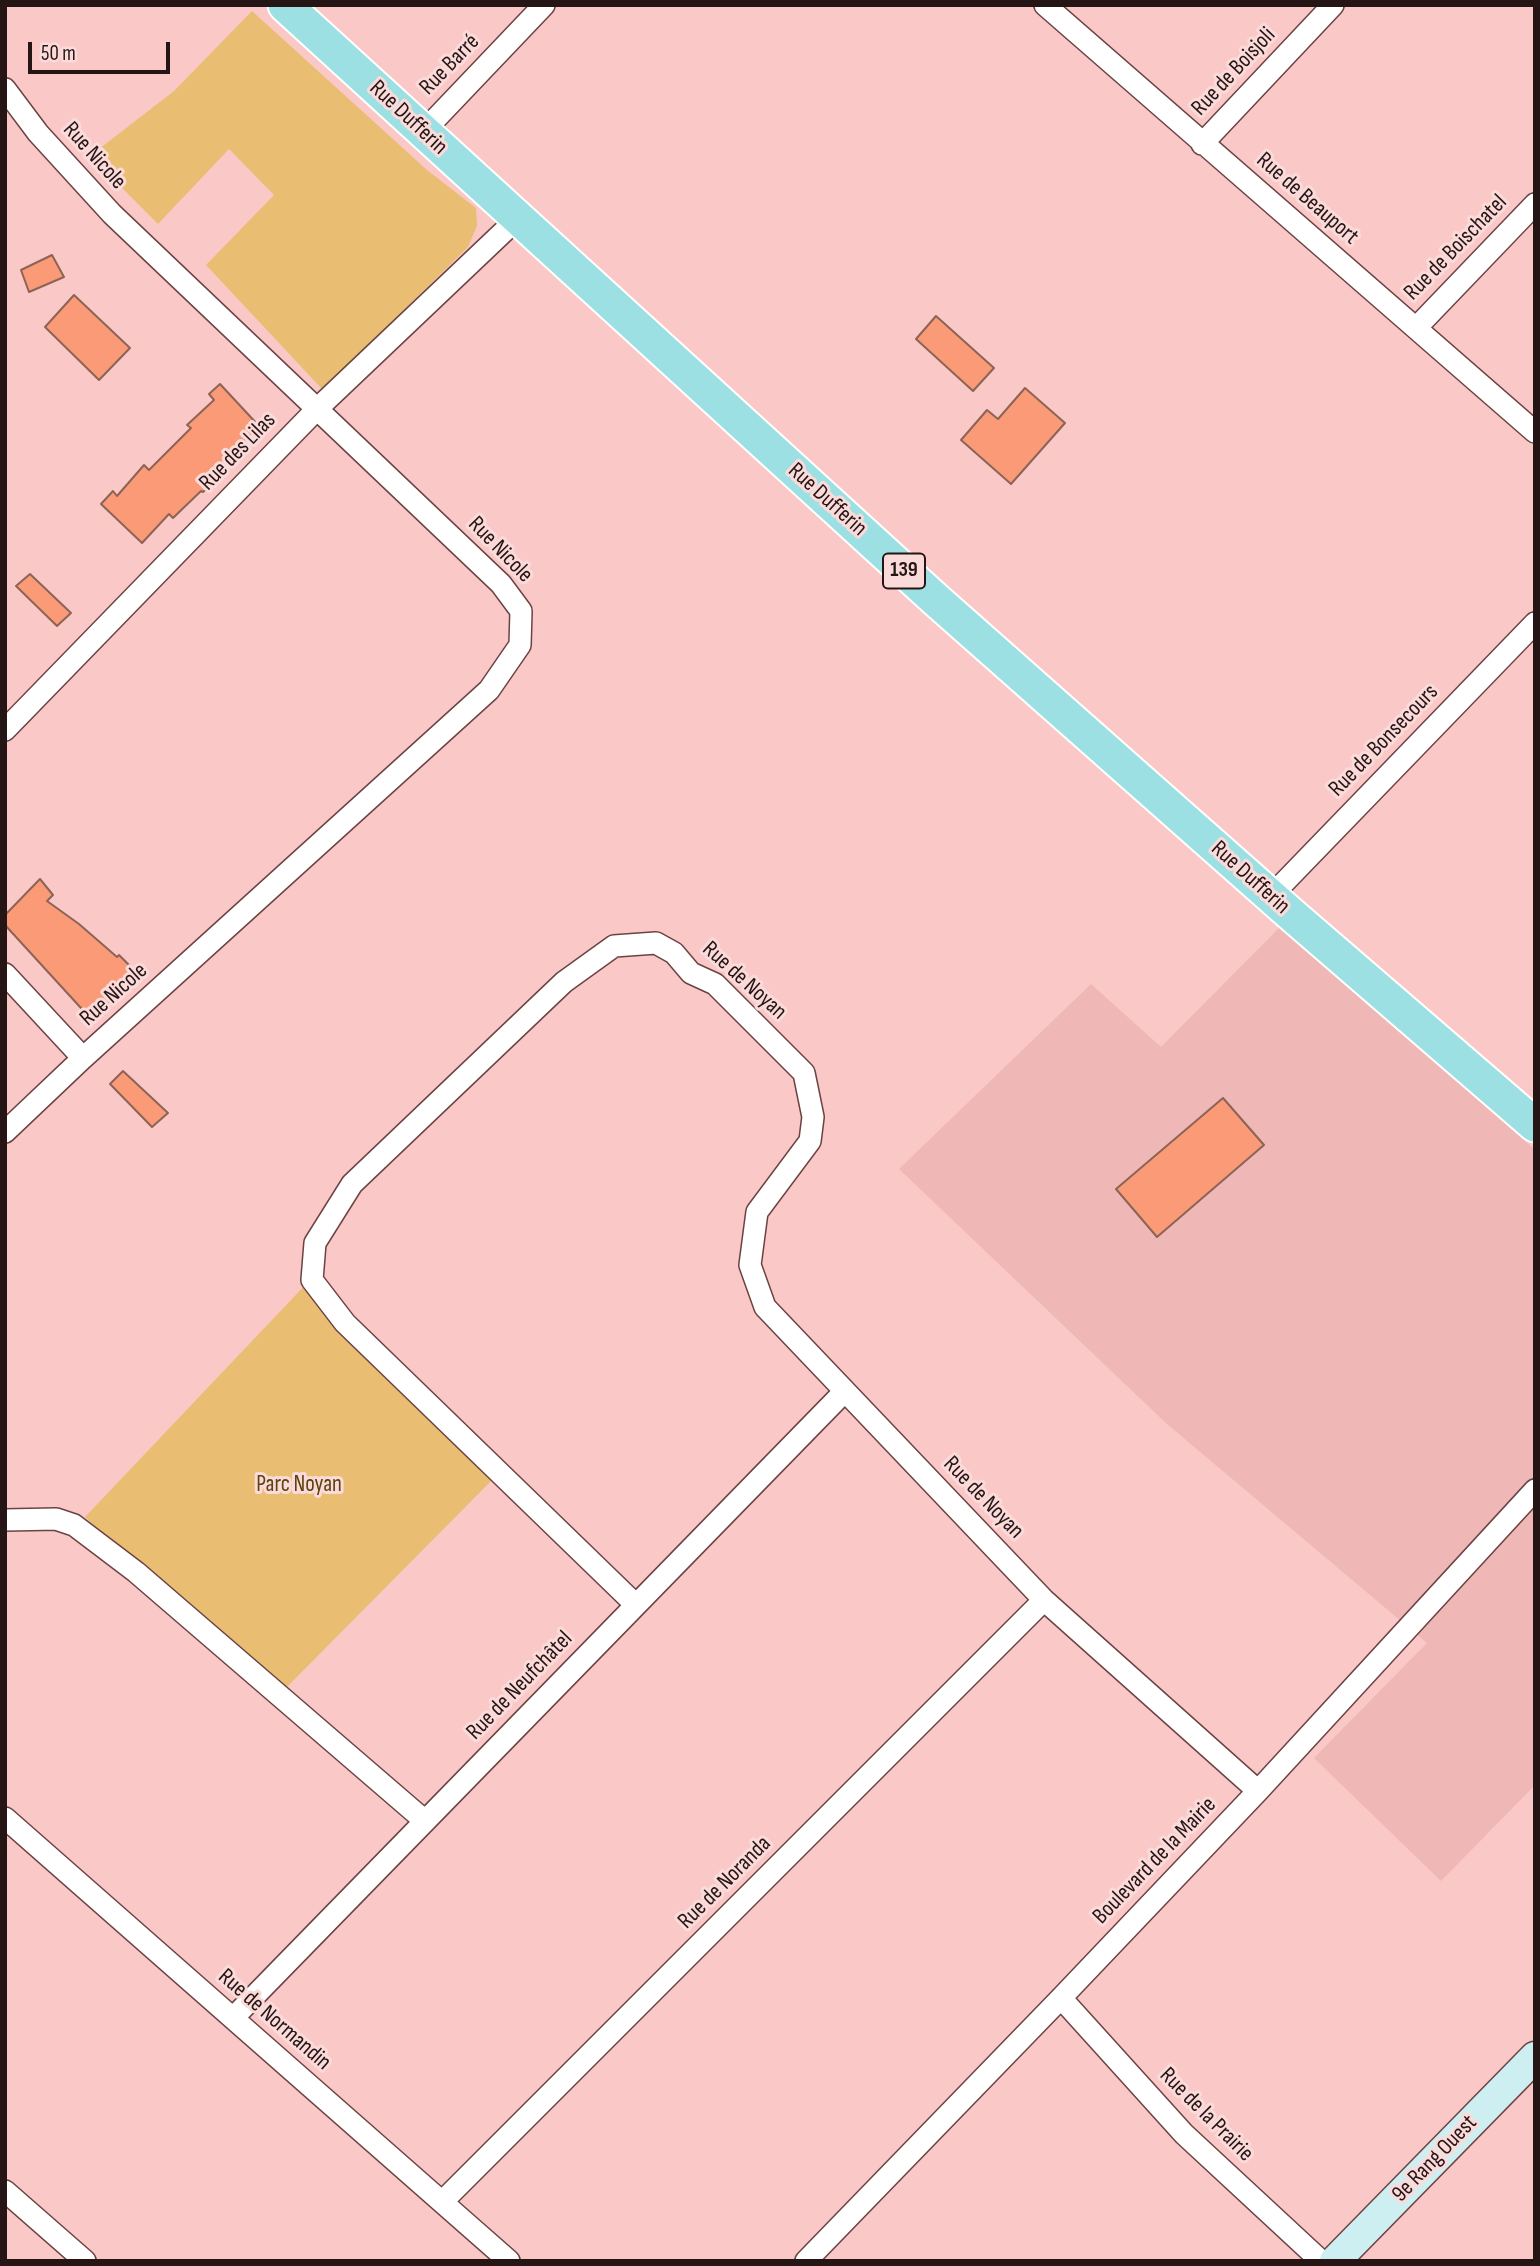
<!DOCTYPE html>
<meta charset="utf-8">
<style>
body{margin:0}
#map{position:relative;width:1540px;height:2266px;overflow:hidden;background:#fac8c7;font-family:"Sofia Sans Condensed",sans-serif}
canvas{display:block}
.frame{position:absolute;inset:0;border:7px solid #261515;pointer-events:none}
.scale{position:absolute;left:28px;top:42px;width:142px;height:32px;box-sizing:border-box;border:4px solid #261515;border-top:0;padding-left:9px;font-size:21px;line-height:24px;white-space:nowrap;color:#261515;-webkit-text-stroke:5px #fadbda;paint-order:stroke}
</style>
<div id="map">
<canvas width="1540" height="2266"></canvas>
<div class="frame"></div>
<div class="scale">50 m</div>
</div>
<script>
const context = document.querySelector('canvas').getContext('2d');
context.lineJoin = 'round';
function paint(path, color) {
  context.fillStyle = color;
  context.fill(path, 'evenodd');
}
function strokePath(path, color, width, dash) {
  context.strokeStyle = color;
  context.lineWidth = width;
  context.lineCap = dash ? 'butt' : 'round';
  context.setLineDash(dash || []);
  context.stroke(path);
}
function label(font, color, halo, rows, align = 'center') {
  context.font = font + ' "Sofia Sans Condensed",sans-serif';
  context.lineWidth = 6;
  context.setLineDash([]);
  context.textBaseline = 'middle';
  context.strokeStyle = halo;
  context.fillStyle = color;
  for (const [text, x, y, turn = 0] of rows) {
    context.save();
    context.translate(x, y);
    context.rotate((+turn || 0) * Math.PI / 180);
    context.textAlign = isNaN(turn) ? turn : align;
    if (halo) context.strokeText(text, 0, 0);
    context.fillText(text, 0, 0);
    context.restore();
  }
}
paint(new Path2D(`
 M1282 925 1535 1150V1785L1441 1881 1314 1758 1427 1643 1167 1424 899 1169 1091 984 1161 1047Z`), '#efb7b5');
paint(new Path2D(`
 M252 11 427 170 476 208 477 226 468 247 323 390 206 265 274 195 229 149 158 224 90 156 174 91Z
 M309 1281 501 1471 276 1698 85 1517Z`), '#e9be72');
const building = new Path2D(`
 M52 255 64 277 29 292 21 270Z
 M74 295 130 348 99 380 45 327Z
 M936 316 994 368 973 391 916 339Z
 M220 384 259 426 235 449 239 453 210 476 215 481 203 492 201 491 173 518 169 514 142 543 101 504 113 491 117 496 144 465 149 470 191 428 187 425 214 400 209 394Z
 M1025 388 1065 423 1011 484 961 440 987 410 998 419Z
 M30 574 71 613 57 626 16 586Z
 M40 879 53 895 47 901 79 924 117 957 119 955 138 974 91 1019 5 925V915Z
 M123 1071 168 1113 152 1127 110 1084Z
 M1223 1098 1264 1145 1157 1237 1116 1189Z`);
paint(building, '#fb9a77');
strokePath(building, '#8c6456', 2);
const street = new Path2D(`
 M1045 5 1535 432
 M5 89 38 133 112 214 501 584 521 611 520 645 489 690 83 1058 5 1132
 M424 131 544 5
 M1202 144 1333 5
 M1416 328 1535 204
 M5 730 318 408 517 219
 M1271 896 1535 623
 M5 974 83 1058
 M5 1520 56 1519 74 1525 136 1572 425 1821
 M636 1605 345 1323 312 1280 315 1243 352 1184 564 982 614 946 656 943 674 953 691 973 715 984 804 1073 813 1117 810 1141 757 1212 750 1265 765 1307 1044 1600 1258 1791
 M5 1818 509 2261
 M1061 1998 1184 2134 1321 2261
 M233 2018 845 1391
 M5 2191 85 2261
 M442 2202 1044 1600
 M806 2261 1061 1998 1258 1791 1535 1490`);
const secondary = new Path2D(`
 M1335 2261 1535 2057`);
const primary = new Path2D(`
 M285 5 935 599 1292 915 1535 1125`);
strokePath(street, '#6c4343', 24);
strokePath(secondary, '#6c4343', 33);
strokePath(primary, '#fff', 37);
strokePath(street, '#fff', 21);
strokePath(secondary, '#ceeff1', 30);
strokePath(primary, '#9de0e3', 33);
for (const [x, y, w] of [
 [904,571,42]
]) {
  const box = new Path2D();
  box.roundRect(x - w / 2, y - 17.5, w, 35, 5);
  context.fillStyle = '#fadbda';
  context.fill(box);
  strokePath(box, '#261515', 2);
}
label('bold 21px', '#261515', null, [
 ["139",904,571]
]);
label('23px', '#261515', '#fadbda', [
 ["Rue Barré",450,65,-46],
 ["Rue de Boisjoli",1234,72,-47],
 ["Rue Dufferin",408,118,43],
 ["Rue Nicole",94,156,48],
 ["Rue de Beauport",1307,199,41],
 ["Rue de Boischatel",1456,248,-46],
 ["Rue des Lilas",238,452,-46],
 ["Rue Dufferin",827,500,42],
 ["Rue Nicole",500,550,46],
 ["Rue de Bonsecours",1384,741,-46],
 ["Rue Dufferin",1250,878,42],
 ["Rue de Noyan",744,981,42],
 ["Rue Nicole",114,995,-42],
 ["Rue de Noyan",983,1498,46],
 ["Rue de Neufchâtel",520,1686,-46],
 ["Boulevard de la Mairie",1155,1861,-46],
 ["Rue de Noranda",725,1883,-45],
 ["Rue de Normandin",274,2020,41],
 ["Rue de la Prairie",1206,2115,45],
 ["9e Rang Ouest",1435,2159,-46]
]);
label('23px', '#5c420c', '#fadbda', [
 ["Parc Noyan",299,1485]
]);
</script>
